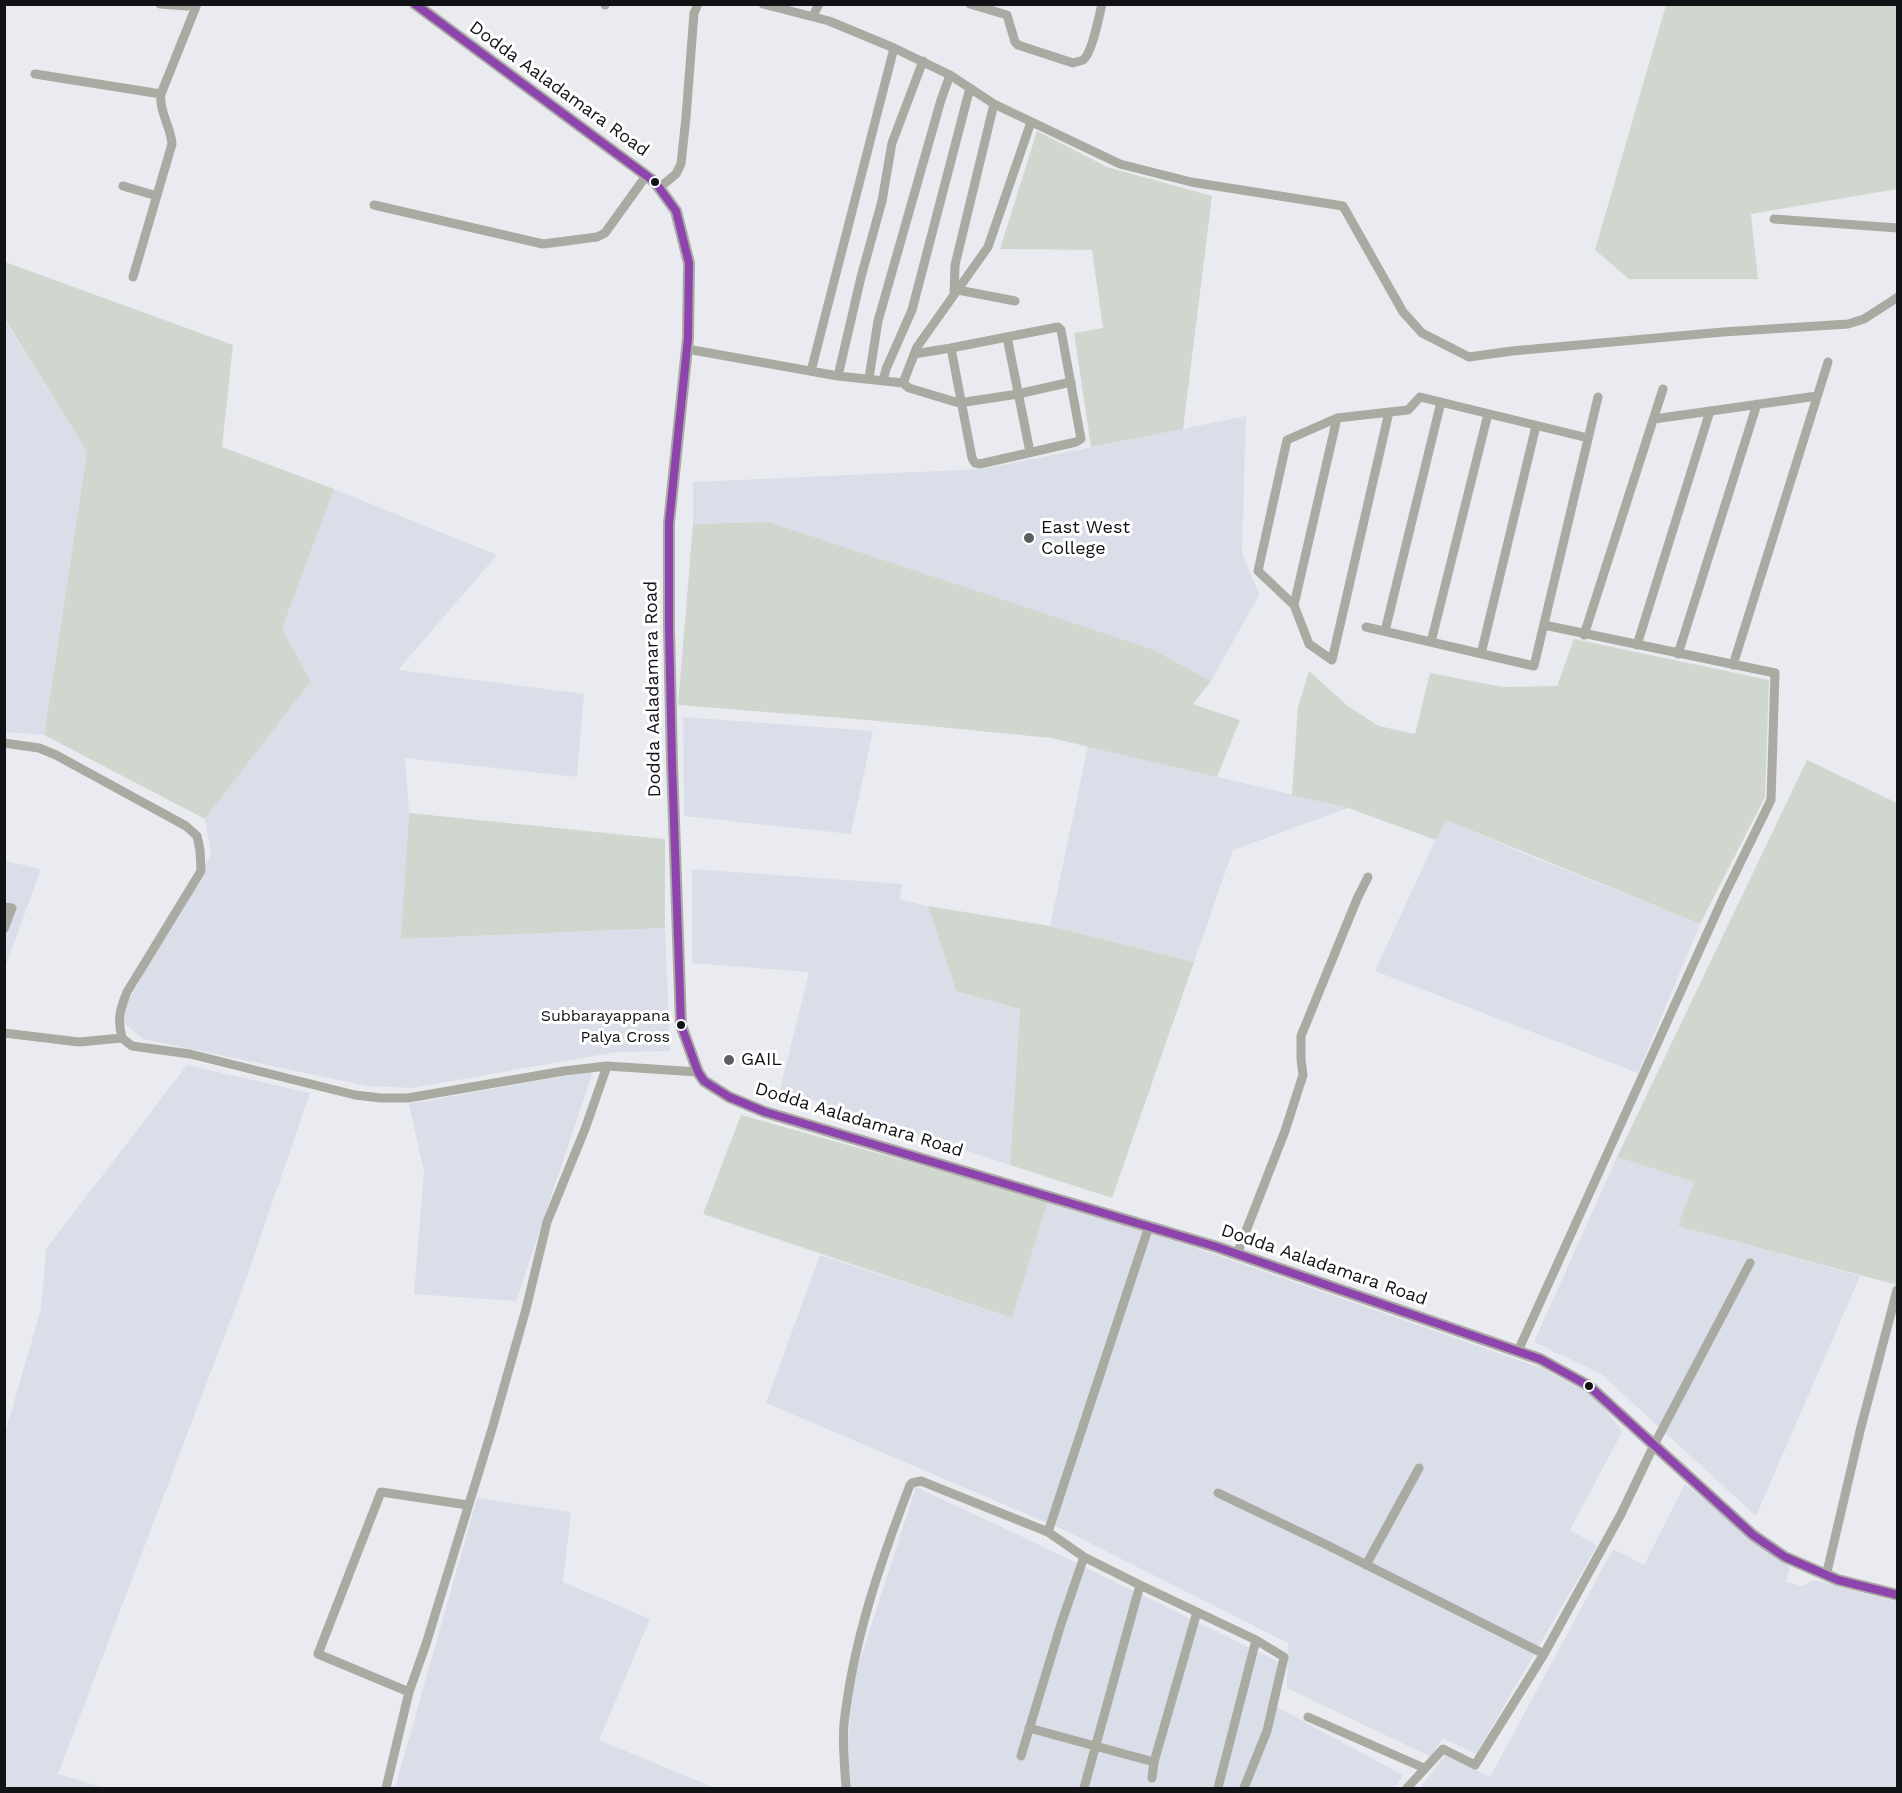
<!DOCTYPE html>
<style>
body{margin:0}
#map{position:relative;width:1902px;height:1793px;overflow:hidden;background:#eaebf0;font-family:"Work Sans",sans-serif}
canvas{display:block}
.frame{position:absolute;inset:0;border:6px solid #111215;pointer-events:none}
</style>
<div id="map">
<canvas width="1902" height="1793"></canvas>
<div class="frame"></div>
</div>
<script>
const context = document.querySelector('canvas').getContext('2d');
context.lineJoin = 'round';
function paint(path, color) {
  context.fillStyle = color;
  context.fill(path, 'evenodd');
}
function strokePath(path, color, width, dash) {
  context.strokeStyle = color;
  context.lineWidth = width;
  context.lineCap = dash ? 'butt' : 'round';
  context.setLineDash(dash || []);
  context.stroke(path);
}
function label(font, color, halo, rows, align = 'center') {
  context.font = font + ' "Work Sans",sans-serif';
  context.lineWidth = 6;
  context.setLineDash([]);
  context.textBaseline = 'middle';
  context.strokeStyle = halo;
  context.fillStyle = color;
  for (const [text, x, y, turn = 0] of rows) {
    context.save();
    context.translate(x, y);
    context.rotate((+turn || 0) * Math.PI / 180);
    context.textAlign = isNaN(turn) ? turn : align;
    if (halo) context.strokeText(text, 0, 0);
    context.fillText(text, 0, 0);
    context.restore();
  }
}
paint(new Path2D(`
 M4 319 87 452 44 735 5 732Z
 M1246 416 1242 552 1259 595 1211 681 1152 649 769 522 693 524V482L983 469Z
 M334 489 497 555 398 670 584 694 577 777 405 758 409 813 402 939 665 928 670 1051 616 1052 413 1088 368 1086 143 1039 124 1023 126 1006 181 905 211 855 205 819 311 681 282 629Z
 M683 717 873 731 851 834 684 816Z
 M1088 746 1348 808 1233 850 1194 962 1050 926Z
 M1445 819 1520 852 1700 924 1638 1073 1375 971Z
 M5 861 41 869 5 968Z
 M692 869 902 884 900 900 928 906 956 991 1020 1009 1010 1165 780 1089 809 972 692 963Z
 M187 1065 310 1093 245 1282 58 1774 105 1788H5V1433L41 1309 46 1249Z
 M593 1071 516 1301 414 1294 424 1172 409 1104Z
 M1617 1157 1695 1182 1679 1226 1860 1276 1756 1516 1601 1374 1534 1342Z
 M1048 1201 1202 1250 1541 1368 1596 1397 1622 1432 1570 1530 1597 1546 1476 1754 1442 1738 1431 1757 1287 1688 1288 1643 1064 1530 766 1403 820 1255 1012 1318Z
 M1685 1484 1790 1568 1786 1582 1802 1586 1814 1580 1897 1602V1788H1420L1445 1756 1490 1777 1613 1549 1644 1565Z
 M916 1487 1029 1540 1277 1661 1275 1706 1403 1775 1395 1788H845L852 1685Z
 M477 1498 571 1512 563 1582 650 1619 599 1740 715 1788H395Z`), '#dadee9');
paint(new Path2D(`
 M1666 5H1897V189L1751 214 1758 279H1629L1595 250Z
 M1037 131 1107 167 1212 196 1183 429 1091 447 1074 333 1103 328 1092 250 1000 249Z
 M5 262 233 345 222 447 334 489 282 629 311 681 205 819 44 735 87 452 5 319Z
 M769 522 1152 649 1211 681 1193 704 1240 720 1217 777 1051 738 867 720 678 705 693 524Z
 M1574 639 1769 680 1765 797 1700 924 1446 820 1436 840 1348 808 1292 795 1298 707 1309 671 1349 707 1379 726 1415 734 1430 673 1503 687 1557 686Z
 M1807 760 1897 803V1285L1678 1226 1694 1182 1617 1157Z
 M409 813 665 839V928L401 939Z
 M928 906 1050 926 1194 962 1112 1198 1010 1165 1020 1009 956 991Z
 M741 1115 1048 1201 1012 1318 703 1214Z`), '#d0d7ce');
strokePath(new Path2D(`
 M160 4 187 6 191 4
 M763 4 829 21 894 48 950 75 994 104 1120 164 1191 182 1343 206 1403 312 1422 333 1469 357 1512 351 1723 332 1848 324 1864 319 1898 297
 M970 4 1007 15 1015 42 1018 45 1073 63C1075 62 1081 61 1083 60 1092 54 1099 16 1102 4
 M605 5V4
 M813 16 819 4
 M35 74 161 94
 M123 186 157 196
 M659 188 676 174 681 164 686 117 694 13 698 4
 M374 205 543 244 597 237 605 233 646 176
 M1774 219 1898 228
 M133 277 172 144C171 127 159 112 161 94L197 4
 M958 290 1015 301
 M954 295 955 265 994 104
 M1007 337 951 348 972 458 975 463 980 464 1076 442 1081 439 1061 330 1058 327 1007 337 1030 452
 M687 349 838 376 903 383 909 388 959 403 1018 394 1071 382
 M914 354 951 348
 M811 371 894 48
 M838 376 861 277 882 201 892 143 923 61
 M869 378 878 321 941 100 950 75
 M883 381 886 369 912 310 970 88
 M903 383 917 347 988 247 1031 122
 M1389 412 1332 660 1309 644 1294 605 1258 571 1287 440 1337 418 1408 410 1420 397 1588 438
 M1654 419 1817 396
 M1294 605 1337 418
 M1366 627 1534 666 1598 397
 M1385 631 1441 402
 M1584 635 1663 389
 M1431 642 1488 414
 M1637 645 1710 411
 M1481 654 1536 426
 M1678 654 1757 404
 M1733 665 1828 362
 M4 743 39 748 56 755 186 826 197 836 200 850 201 871 127 992C120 1010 117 1018 122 1038L132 1046 190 1054 355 1095 381 1098H408L564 1071 607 1066 698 1072
 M4 907 12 908 4 929
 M4 1033 79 1042 122 1038
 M1237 1254 1285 1131 1303 1075 1301 1059V1036L1357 899 1368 877
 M1518 1351 1724 896 1771 800 1775 673 1544 625
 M1218 1493 1327 1545 1544 1654
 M1048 1532 1149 1226
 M1366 1565 1419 1468
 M1826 1576 1860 1431 1897 1290
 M409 1692 318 1654 381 1492 468 1505
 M1308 1717 1424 1768
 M1029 1728 1154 1762
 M1021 1756 1061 1624 1084 1557
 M1152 1778 1154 1762 1197 1612
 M386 1788 409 1692 426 1644 492 1429 526 1309 547 1222 585 1129 607 1066
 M846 1788C845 1768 842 1745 844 1724 853 1641 880 1563 910 1485L912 1483 921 1481 1048 1532 1084 1557 1140 1585 1256 1640 1284 1657 1267 1731 1244 1788
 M1084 1788 1140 1585
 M1218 1788 1256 1640
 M1407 1788 1443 1749 1475 1765 1544 1654 1621 1514 1654 1445 1750 1263`), '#a9aaa1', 9);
strokePath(new Path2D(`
 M415 4 655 182 676 211 689 263 688 338 669 523V628L672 763 681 1025 698 1072 704 1081 729 1097 765 1112 1217 1247 1540 1359 1589 1386 1753 1535 1785 1557 1838 1580 1898 1595`), '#ababa4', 12);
strokePath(new Path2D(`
 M415 4 655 182 676 211 689 263 688 338 669 523V628L672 763 681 1025 698 1072 704 1081 729 1097 765 1112 1217 1247 1540 1359 1589 1386 1753 1535 1785 1557 1838 1580 1898 1595`), '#8e44ad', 8);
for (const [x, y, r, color] of [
 [655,182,5,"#111215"],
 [1029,538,6,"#5d5e62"],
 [681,1025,5,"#111215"],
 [729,1060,6,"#5d5e62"],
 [1589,1386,5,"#111215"]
]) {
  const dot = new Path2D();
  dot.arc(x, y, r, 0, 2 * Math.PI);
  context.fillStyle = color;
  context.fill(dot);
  strokePath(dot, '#fff', 2);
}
label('16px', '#111215', '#fff', [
 ["Subbarayappana",670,1016],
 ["Palya Cross",670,1037]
], 'right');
label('18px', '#111215', '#fff', [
 ["Dodda Aaladamara Road",559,89,36],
 ["Dodda Aaladamara Road",653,689,-91],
 ["Dodda Aaladamara Road",859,1120,17],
 ["Dodda Aaladamara Road",1324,1265,19]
]);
label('18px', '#111215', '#fff', [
 ["East West",1041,528],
 ["College",1041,549],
 ["GAIL",741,1060]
], 'left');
</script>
